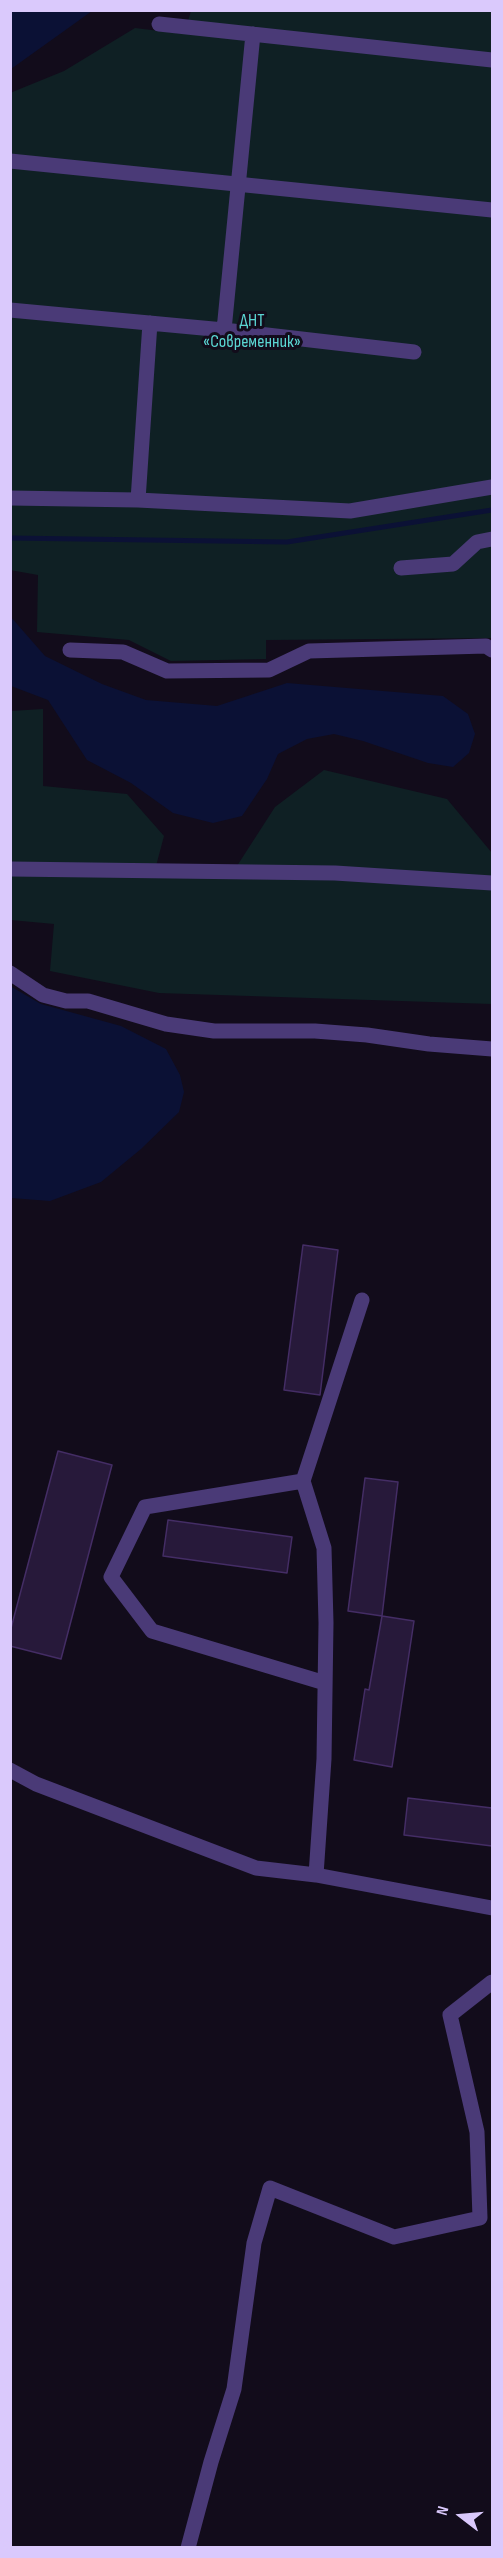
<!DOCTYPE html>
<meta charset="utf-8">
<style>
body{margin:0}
#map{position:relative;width:503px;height:2558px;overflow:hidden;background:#120c1b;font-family:"Sofia Sans Condensed",sans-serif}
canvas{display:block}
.frame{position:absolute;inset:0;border:12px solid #dac9fc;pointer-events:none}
.north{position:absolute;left:431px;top:2486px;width:60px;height:60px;-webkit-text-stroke:4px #120c1b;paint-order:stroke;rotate:286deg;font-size:16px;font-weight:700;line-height:24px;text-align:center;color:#dac9fc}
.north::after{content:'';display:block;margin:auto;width:21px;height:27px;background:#dac9fc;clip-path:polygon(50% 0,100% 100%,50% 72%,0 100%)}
</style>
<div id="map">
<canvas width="503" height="2558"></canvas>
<div class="frame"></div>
<div class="north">N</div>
</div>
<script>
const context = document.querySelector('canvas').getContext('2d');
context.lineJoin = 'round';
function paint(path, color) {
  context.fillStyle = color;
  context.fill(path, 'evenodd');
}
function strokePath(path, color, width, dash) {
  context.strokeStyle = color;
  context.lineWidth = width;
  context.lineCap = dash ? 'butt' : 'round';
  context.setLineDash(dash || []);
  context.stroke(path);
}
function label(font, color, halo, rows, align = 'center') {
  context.font = font + ' "Sofia Sans Condensed",sans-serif';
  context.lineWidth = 6;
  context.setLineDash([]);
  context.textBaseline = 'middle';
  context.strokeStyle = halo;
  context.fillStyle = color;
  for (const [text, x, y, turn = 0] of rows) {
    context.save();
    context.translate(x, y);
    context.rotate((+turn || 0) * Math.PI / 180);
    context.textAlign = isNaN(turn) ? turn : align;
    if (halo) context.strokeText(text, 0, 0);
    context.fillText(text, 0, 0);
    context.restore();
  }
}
paint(new Path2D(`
 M191 11H492V638L266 640V659L171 661 129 640 37 632 38 575 10 570V93L64 71 135 28 184 34Z
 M43 709V786L127 794 164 836 156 866 235 869 275 807 324 770 447 799 492 853V1004L159 993 50 971 54 924 11 920V711Z`), '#0f2024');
paint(new Path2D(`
 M11 10H92V11L11 69Z
 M10 616 45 656 102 684 146 700 217 706 287 683 443 696 468 714 475 734 469 753 453 767 428 763 363 741 334 734 307 739 278 754 267 779 242 816 213 823 173 813 131 783 87 760 48 700 11 686Z
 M10 986 41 1004 121 1026 166 1049 180 1075 184 1092 179 1112 141 1149 101 1182 50 1201 11 1198Z`), '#0b1135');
strokePath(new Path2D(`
 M10 538 287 542 492 510`), '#0b1135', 5);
const building = new Path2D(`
 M303 1245 338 1250 320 1395 284 1390Z
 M58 1451 112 1465 61 1659 10 1646V1632Z
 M365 1478 398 1482 382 1616 348 1611Z
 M168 1520 292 1537 287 1573 163 1556Z
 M382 1616 414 1621 392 1767 354 1760 365 1689 369 1690Z
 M408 1798 492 1808V1846L404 1835Z`);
paint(building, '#27193a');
strokePath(building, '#442d65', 1.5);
strokePath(new Path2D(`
 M159 24 492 60
 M10 161 492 210
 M10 310 224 330 414 352
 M224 330 253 34
 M10 498 138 500 350 511 492 487
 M138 500 150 323
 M401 568 453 564 477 542 492 539
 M70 650 123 652 167 671 269 670 309 651 486 646 492 650
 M10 869 335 873 492 883
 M10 973 43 995 66 1001H88L166 1024 214 1031H315L367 1035 429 1044 492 1049
 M303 1481 145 1507 111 1577 152 1631 325 1683
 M10 1770 36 1784 256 1868 316 1875 492 1908
 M316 1875 324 1759 326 1623 324 1548 303 1481 362 1300
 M188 2548 211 2462 234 2389 254 2243 270 2188 394 2237 480 2218 477 2132 450 2015 492 1982`), '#4a3a77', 15);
label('18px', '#5bd6d3', '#120c1b', [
 ["ДНТ",252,321],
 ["«Современник»",252,342]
]);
</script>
